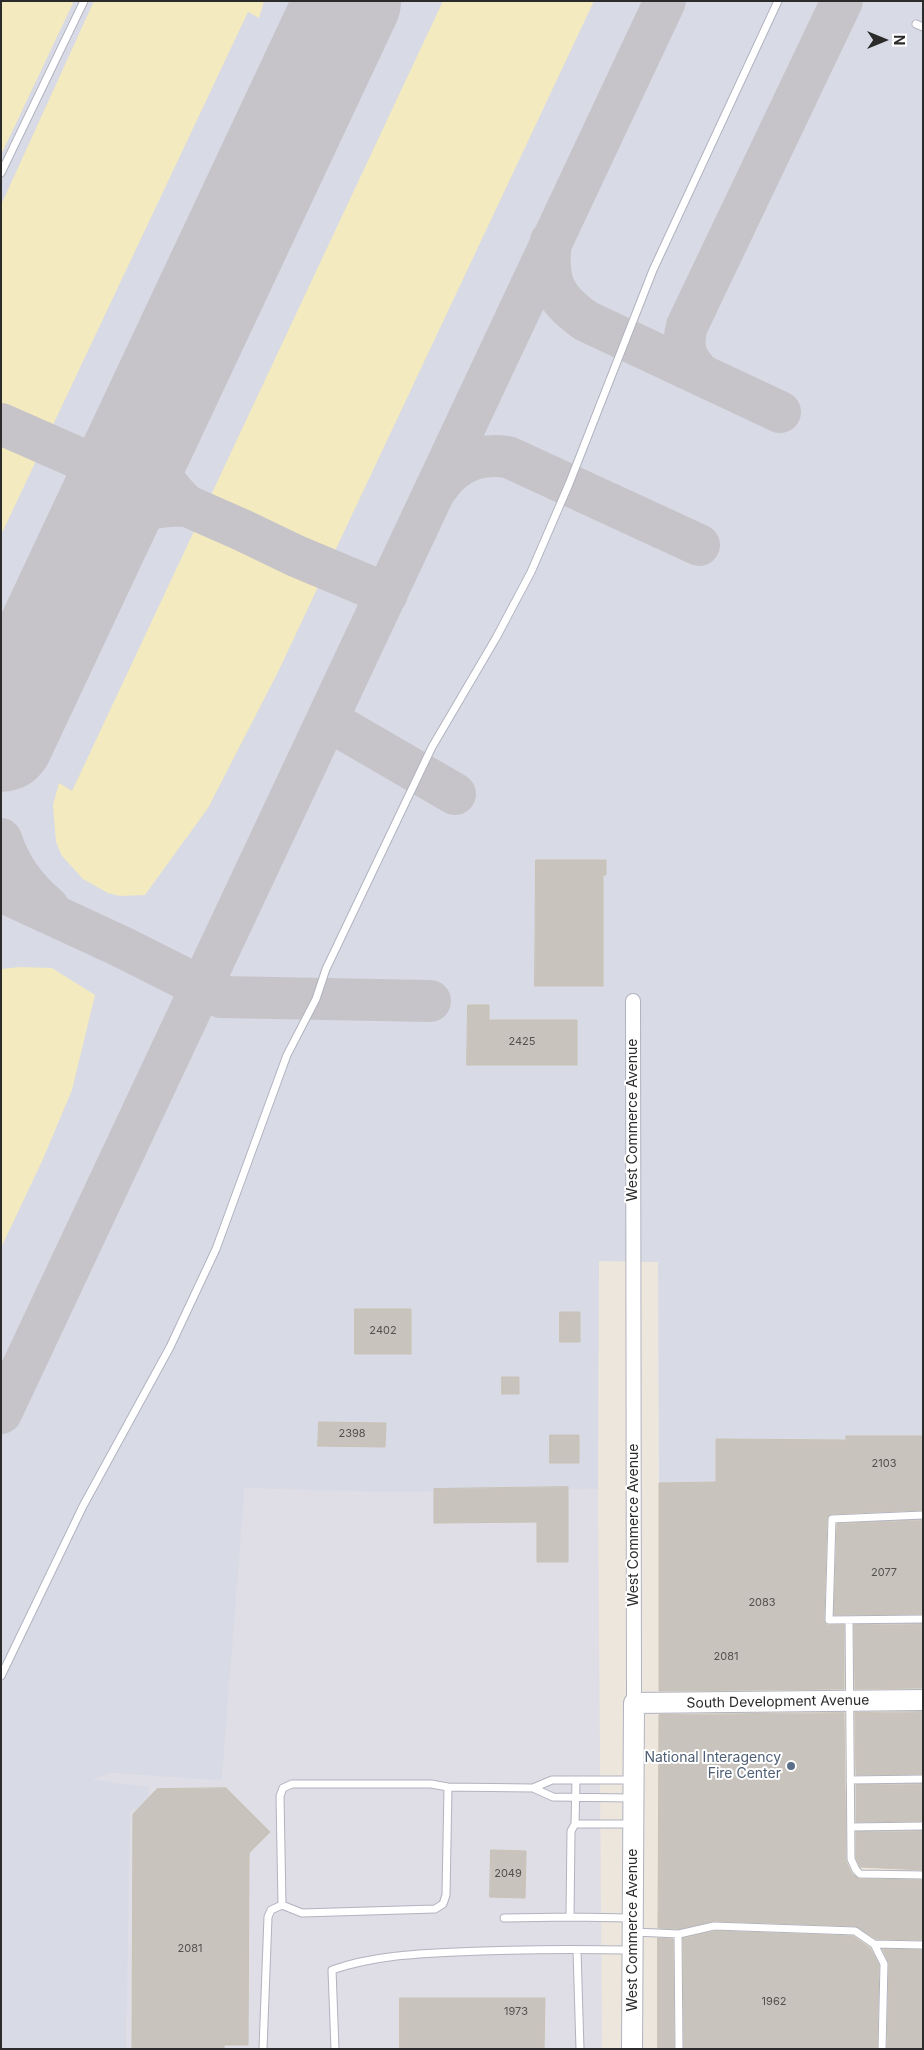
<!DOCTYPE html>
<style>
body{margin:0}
#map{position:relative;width:924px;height:2050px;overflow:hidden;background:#ede6dd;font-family:Inter,sans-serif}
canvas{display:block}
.frame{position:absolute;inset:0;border:2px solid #2b2b2b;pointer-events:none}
.north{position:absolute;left:859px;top:15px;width:50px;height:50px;-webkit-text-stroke:4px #fff;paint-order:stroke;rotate:90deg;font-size:14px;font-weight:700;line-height:20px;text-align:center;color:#2b2b2b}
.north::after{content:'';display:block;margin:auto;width:18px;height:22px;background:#2b2b2b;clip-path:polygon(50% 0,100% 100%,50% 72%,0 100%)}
</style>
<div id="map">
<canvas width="924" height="2050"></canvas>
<div class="frame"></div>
<div class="north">N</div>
</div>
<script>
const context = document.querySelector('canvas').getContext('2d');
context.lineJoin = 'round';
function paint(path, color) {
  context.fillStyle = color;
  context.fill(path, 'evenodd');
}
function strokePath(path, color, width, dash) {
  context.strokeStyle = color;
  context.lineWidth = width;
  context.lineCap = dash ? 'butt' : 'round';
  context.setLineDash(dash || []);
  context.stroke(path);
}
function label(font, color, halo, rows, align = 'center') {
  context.font = font + ' Inter,sans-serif';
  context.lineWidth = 4;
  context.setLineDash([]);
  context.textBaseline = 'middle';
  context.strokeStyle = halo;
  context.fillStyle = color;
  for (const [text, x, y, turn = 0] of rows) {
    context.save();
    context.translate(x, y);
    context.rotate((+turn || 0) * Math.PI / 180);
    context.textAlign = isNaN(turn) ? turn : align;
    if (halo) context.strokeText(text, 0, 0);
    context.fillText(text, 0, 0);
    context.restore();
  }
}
paint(new Path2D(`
 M245 1488 598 1489 602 2049H1V1964L53 1792 111 1773 222 1781Z`), '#dfdde5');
paint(new Path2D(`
 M1 1H923V1440L716 1439V1482L659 1483 658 1262 599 1261 598 1489 382 1492 245 1488 222 1781 111 1773 91 1780 149 1787 148 1802 130 1812 126 2049H1Z`), '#d8dae6');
paint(new Path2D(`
 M1 1H74L1 155Z
 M94 1H264L259 18 248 12 1 535V205Z
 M443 1H594L278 672 208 808 145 895 120 896 108 893 83 879 62 856 56 842 53 805 59 783 72 791Z
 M20 967 52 968 95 995 72 1090 43 1159 1 1248V969Z`), '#f3eabf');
strokePath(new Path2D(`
 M551 241C546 280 553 298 586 321L780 412
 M703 376C686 362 681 347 687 326L842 1
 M160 401C152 453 146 467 187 506
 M1 424 242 530 296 556 387 594
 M438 487C455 462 478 453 508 457L699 545
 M91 548C121 518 144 503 187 506
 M321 734 333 727 343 729 455 794
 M1 839C10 867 25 888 48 907
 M1 891 122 947 221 997 430 1001
 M1 1413 665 1`), '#c6c4c9', 42);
strokePath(new Path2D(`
 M1 739 348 1`), '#c6c4c9', 106);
const building = new Path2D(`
 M536 860H606V875H603V986H535Z
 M468 1005H489V1020H577V1065H467Z
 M355 1309H411V1354H355Z
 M560 1312H580V1342H560Z
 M502 1377H519V1394H502Z
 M319 1422 386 1423 385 1447 318 1446Z
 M550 1435H579V1463H550Z
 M846 1436H923V1510L832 1514 827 1517 824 1620 827 1625H844V1689L659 1691V1483L716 1482V1439L846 1440Z
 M568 1487V1562H537V1522L434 1523V1489Z
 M923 1520V1614L834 1615 837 1524Z
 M923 1624V1688L855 1689 854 1625Z
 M923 1712V1774L856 1775 855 1713Z
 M844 1713 846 1861 852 1874 859 1879 923 1880V1940L876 1939 855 1926 714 1921 679 1929 658 1928 659 1715Z
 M923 1784V1821L856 1822V1785Z
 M226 1788 270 1832 249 1853 248 2045H224V2049H132L133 1814 157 1789Z
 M923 1831V1870L860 1867 856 1858V1832Z
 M491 1850 526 1851 525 1898 490 1897Z
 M715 1931 853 1936 870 1948 879 1965 877 2049H684L683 1938Z
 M658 1938 673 1939 674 2049H658Z
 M883 1949 923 1950V2049H887L889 1964Z
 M400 1998H545L544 2049H400Z`);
paint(building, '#c8c3bc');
strokePath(building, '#c8c2b6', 1);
const lane = new Path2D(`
 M916 24 923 27
 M1 173 84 1
 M923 1515 832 1519 829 1620 923 1619
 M849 1620 851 1859 856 1870 860 1874 923 1875
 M1 1676 83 1506 170 1347 216 1249 287 1055 316 999 326 969 432 747 496 638 531 572 569 484 653 270 778 1
 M631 1780H552L533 1788 553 1797 631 1798
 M850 1780 923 1779
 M448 1787 446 1895 443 1904 435 1909 302 1913 282 1905 280 1796 283 1788 292 1784H431L448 1787 533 1788
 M575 1824 576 1780
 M631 1824H575L571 1831 570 1917 632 1918
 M851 1827 923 1826
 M504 1918 570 1917
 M634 1932 679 1934 714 1926 855 1931 874 1944 884 1964 882 2049
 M678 1934 679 2049
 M874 1944 923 1945
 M577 1950 580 2049
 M263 2049 268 1917 271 1910 282 1905
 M335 2049 332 1970C372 1956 413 1954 456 1952 515 1949 573 1949 632 1950`);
const street = new Path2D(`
 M633 1001 634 1703`);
const secondary = new Path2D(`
 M632 2049 634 1703 923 1700`);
strokePath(lane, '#b1b3bf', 9);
strokePath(street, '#b1b3bf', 16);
strokePath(secondary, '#b1b3bf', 22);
strokePath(lane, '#fff', 7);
strokePath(street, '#fff', 14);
strokePath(secondary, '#fff', 20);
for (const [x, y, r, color] of [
 [791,1766,5,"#5c6f8a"]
]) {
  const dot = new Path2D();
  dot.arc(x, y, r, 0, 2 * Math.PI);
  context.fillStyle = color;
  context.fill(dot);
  strokePath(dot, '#fff', 2);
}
label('11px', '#52514f', null, [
 ["2425",522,1042],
 ["2402",383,1331],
 ["2398",352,1434],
 ["2103",884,1464],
 ["2077",884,1573],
 ["2083",762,1603],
 ["2081",726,1657],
 ["2049",508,1874],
 ["2081",190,1949],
 ["1962",774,2002],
 ["1973",516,2012]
]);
label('14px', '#2b2b2b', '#fff', [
 ["West Commerce Avenue",633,1120,-90],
 ["West Commerce Avenue",634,1525,-90],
 ["South Development Avenue",778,1702,-1],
 ["West Commerce Avenue",633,1930,-90]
]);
label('14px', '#4e5e75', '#fff', [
 ["National Interagency",781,1758],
 ["Fire Center",781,1774]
], 'right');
</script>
